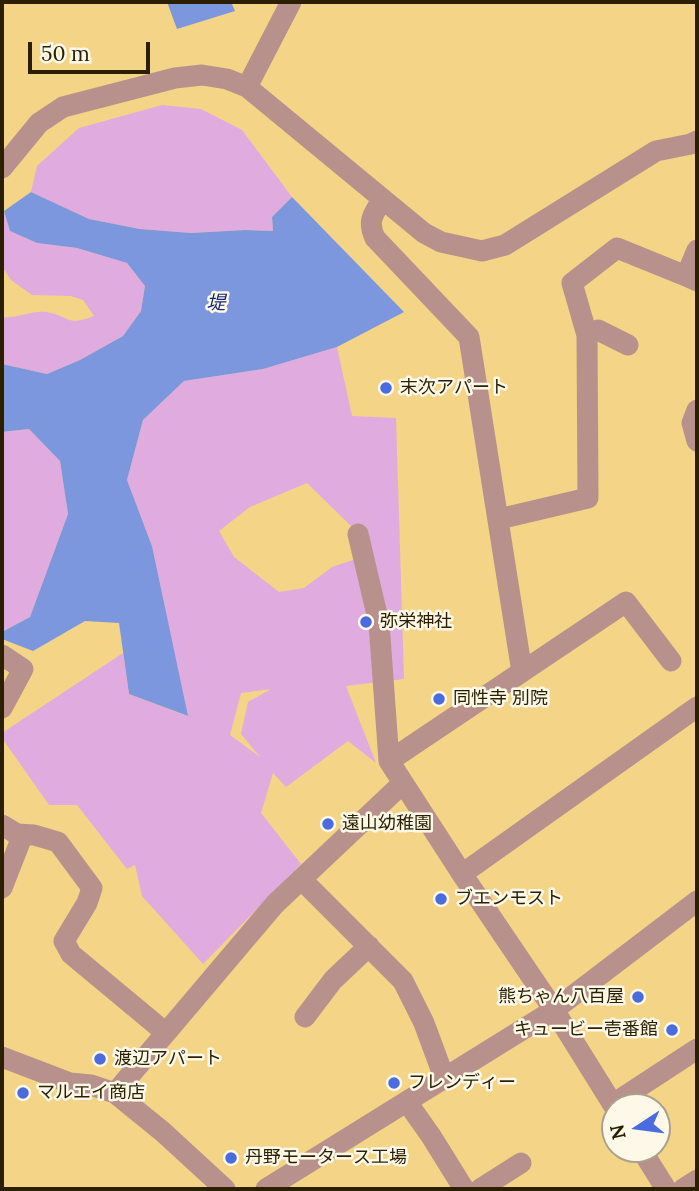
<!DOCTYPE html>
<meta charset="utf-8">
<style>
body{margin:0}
#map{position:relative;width:699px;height:1191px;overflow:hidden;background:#f4d487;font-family:Lora,serif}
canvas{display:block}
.frame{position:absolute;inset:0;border:4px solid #2b1f00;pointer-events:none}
.north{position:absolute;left:601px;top:1093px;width:70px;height:70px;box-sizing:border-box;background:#fef8e9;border:2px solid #aaa18c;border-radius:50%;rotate:257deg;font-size:19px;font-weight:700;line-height:28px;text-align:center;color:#2b1f00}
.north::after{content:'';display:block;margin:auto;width:24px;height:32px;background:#4b6cdf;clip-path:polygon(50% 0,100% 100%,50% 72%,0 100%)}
.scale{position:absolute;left:28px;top:42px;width:122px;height:32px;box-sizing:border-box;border:4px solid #2b1f00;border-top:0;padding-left:9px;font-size:21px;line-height:24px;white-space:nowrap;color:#2b1f00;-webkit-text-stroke:5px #fef8e9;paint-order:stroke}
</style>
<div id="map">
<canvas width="699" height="1191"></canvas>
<div class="frame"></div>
<div class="north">N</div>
<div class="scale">50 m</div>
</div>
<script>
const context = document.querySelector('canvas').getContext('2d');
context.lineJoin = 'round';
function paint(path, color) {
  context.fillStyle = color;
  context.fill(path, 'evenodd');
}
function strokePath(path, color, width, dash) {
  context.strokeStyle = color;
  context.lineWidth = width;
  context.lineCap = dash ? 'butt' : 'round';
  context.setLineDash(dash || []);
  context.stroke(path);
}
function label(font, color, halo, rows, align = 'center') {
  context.font = font + ' Lora,"Noto Sans JP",serif';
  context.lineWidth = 5;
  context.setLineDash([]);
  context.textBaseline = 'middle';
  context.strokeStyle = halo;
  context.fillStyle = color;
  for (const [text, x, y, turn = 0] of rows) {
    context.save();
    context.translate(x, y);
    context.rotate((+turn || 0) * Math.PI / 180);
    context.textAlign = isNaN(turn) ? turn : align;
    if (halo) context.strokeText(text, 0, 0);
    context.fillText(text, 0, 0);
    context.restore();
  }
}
paint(new Path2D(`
 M162 105 201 109 242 130 292 197 272 217 273 231 245 230 191 233 140 229 89 219 31 192 37 166 79 128Z
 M4 211 10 231 37 243 77 248 127 263 145 286 141 311 123 336 80 360 47 374 2 364V317C17 319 32 310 46 312 71 316 65 327 94 316L83 300 71 296 32 295 11 280 3 268 2 269V215Z
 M337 347 352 416 396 418 404 679 346 686 376 763 348 741 286 787 273 773 261 813 301 864 203 964 142 896 135 865 127 869 77 805H49L2 738V733L123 653 129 694 187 716 152 546 127 480 143 420 184 381 263 369ZM307 483 351 526 356 559 332 567 304 588 279 592 234 557 219 531 250 507ZM271 689 248 702 241 734 260 757 230 735 241 693Z
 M29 429 60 461 68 514 30 617 2 632V432Z`), '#e0abde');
paint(new Path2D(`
 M167 2H231L235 11 177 29Z
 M31 192 89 219 140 229 191 233 245 230 273 231 272 217 292 197 404 312 337 347 263 369 184 381 143 420 127 480 152 546 188 716 129 694 119 623 85 621 33 651 2 639V632L30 617 68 514 60 461 29 429 2 432V364L47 374 80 360 123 336 141 311 145 286 127 263 77 248 37 243 10 231 4 211Z`), '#7d97de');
strokePath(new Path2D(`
 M247 87 291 2
 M2 168 39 123 63 107 175 78 202 75 227 79 247 87 424 233 441 242 482 251 505 245 656 151 691 144 697 141
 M383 199C373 214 367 221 375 238L469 337 522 672
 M697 250 686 276 697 281
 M587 335 598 330 628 345
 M697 410 692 423 697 441
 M499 519 588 498 587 335 572 283 617 248 686 276
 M358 534 379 623 389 761
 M2 655 23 669 2 708
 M2 825 17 834 34 835 58 842 92 888 87 903 64 941 71 954 166 1033
 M462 874 697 707
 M301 879 403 981 424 1023 445 1080
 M2 888 20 842 17 834
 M305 1017 333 980 369 946
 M2 1057 70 1083 91 1085 115 1093
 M407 1102 431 1136 464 1189
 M613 1104 697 1049
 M615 1108 554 1010 462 874 389 761 626 602 671 661
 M641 1149 666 1189
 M225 1189 163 1132 115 1093 275 904 403 783
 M266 1189 554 1010 697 901
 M480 1189 521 1163
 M683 1189 697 1180`), '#b9918c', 21);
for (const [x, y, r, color] of [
 [386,388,7,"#4b6cdf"],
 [366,622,7,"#4b6cdf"],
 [439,699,7,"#4b6cdf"],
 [328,824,7,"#4b6cdf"],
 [441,899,7,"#4b6cdf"],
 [638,997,7,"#4b6cdf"],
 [672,1030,7,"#4b6cdf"],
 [100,1059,7,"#4b6cdf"],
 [394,1083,7,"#4b6cdf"],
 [23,1093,7,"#4b6cdf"],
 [231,1158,7,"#4b6cdf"]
]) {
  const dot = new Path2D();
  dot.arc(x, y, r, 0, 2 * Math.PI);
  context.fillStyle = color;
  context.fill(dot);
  strokePath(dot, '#fef8e9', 2.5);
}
label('18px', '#2b1f00', '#fef8e9', [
 ["末次アパート",400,388],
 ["弥栄神社",380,622],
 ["同性寺 別院",453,699],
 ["遠山幼稚園",342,824],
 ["ブエンモスト",455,899],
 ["熊ちゃん八百屋",624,997,"right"],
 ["キュービー壱番館",658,1030,"right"],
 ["渡辺アパート",114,1059],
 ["フレンディー",408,1083],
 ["マルエイ商店",37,1093],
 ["丹野モータース工場",245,1158]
], 'left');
label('italic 19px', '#18297b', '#fef8e9', [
 ["堤",216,304]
]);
</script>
